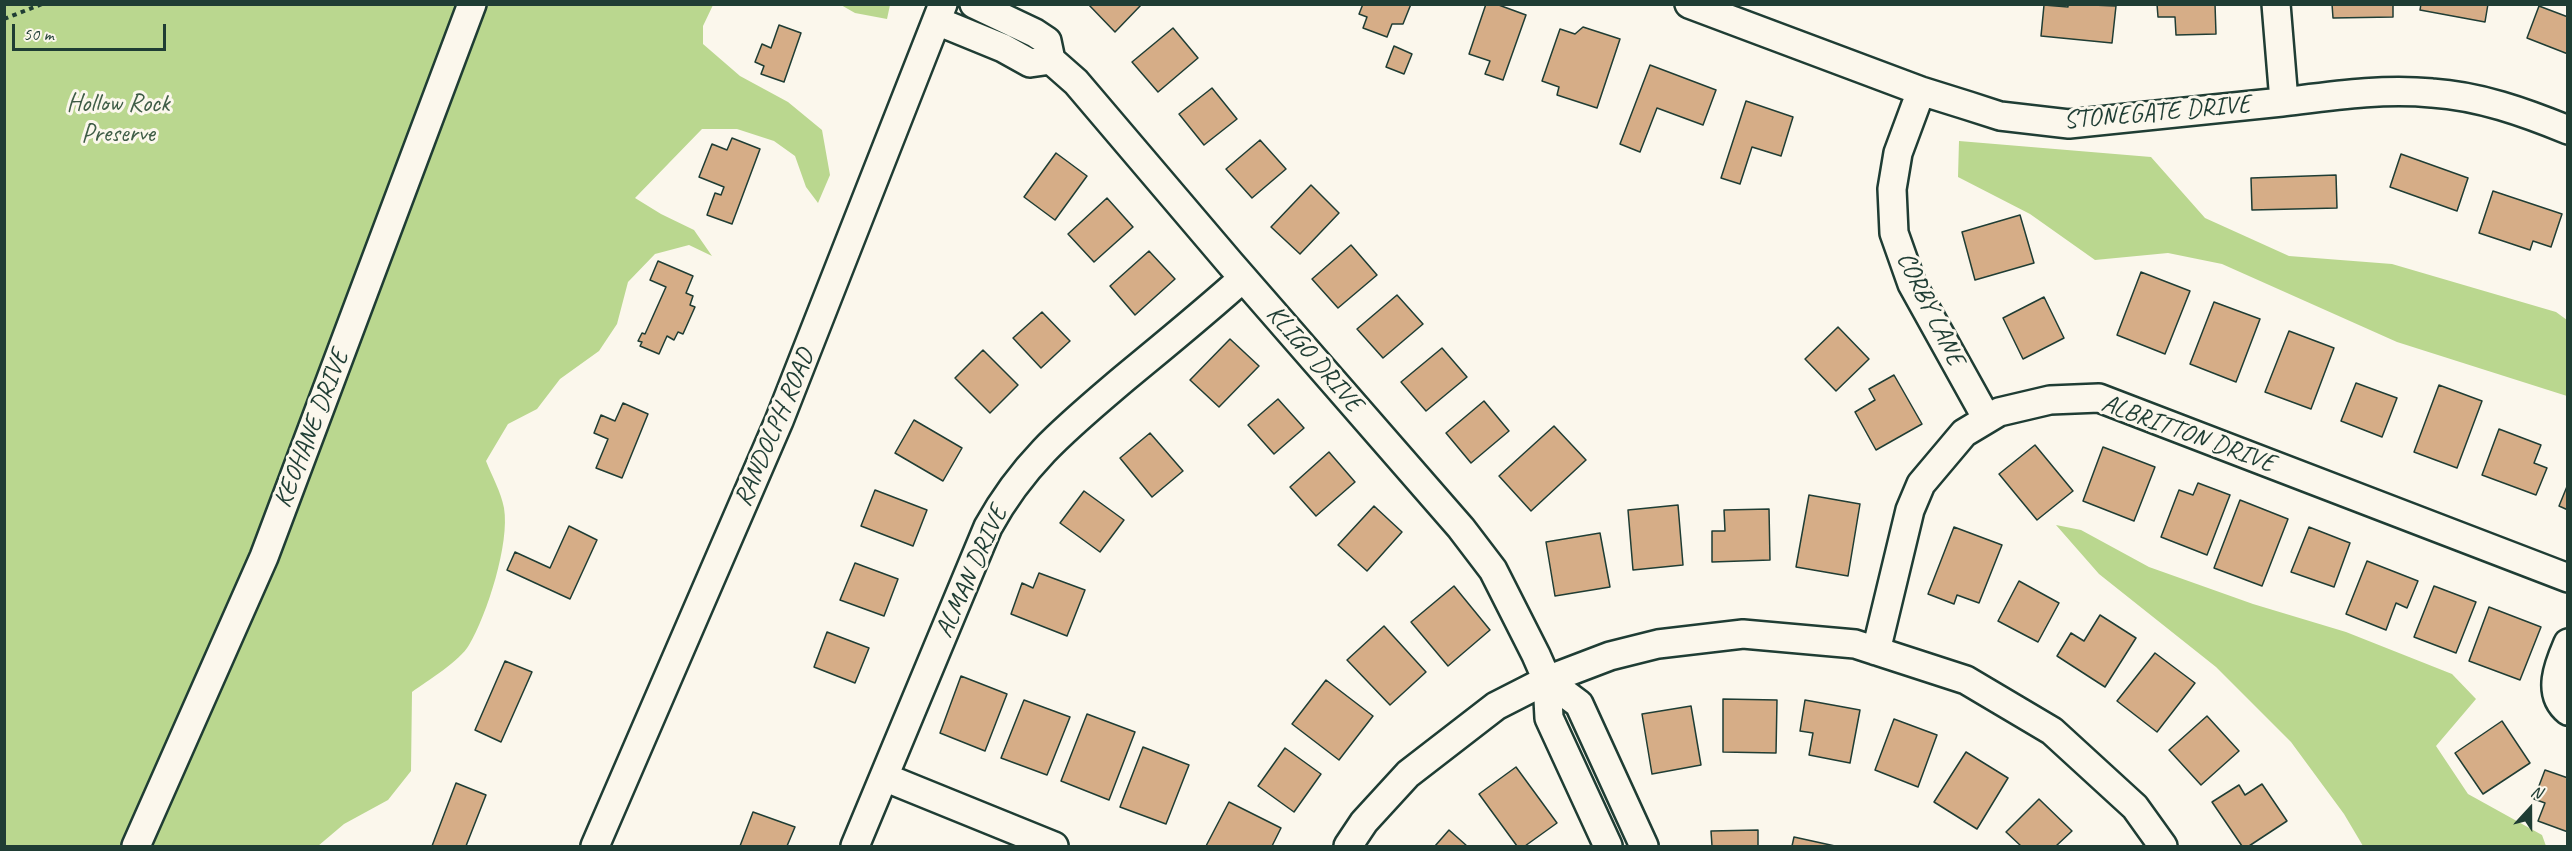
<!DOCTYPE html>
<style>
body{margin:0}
#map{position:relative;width:2572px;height:851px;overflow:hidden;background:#fbf7ec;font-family:Caveat,sans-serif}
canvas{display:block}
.frame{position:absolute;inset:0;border:6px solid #1f3d34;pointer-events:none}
.north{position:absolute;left:2500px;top:779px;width:60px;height:60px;-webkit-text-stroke:4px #fbf7ec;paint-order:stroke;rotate:21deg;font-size:16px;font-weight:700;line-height:24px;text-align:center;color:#1f3d34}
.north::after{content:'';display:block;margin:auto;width:21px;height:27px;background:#1f3d34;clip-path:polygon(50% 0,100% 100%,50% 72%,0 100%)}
.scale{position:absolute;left:12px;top:24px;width:154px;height:27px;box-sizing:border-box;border:3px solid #1f3d34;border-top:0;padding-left:8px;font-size:18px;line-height:21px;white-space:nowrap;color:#1f3d34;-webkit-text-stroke:4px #fbf7ec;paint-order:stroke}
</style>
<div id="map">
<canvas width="2572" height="851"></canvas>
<div class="frame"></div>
<div class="north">N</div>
<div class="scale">50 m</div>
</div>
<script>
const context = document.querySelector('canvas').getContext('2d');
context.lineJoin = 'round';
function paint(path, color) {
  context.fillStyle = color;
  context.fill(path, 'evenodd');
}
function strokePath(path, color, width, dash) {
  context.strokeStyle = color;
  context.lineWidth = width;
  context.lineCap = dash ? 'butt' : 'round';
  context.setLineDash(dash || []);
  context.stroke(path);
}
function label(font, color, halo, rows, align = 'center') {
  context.font = font + ' Caveat,sans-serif';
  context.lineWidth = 6;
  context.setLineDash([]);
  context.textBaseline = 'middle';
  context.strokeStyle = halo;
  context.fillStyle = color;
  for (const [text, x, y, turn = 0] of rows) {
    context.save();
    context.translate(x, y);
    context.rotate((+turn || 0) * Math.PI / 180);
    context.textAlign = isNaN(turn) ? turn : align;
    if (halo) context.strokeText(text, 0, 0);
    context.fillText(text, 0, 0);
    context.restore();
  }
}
paint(new Path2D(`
 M4 5H713L703 26V44L740 76 788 102 822 130 830 175 818 203 806 187 795 156 774 141 737 129H702L635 198 661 214 694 230 712 256 689 245 655 254 628 282 617 324 599 351 560 379 537 409 508 424 486 461C492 476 501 492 504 508 510 543 487 615 469 645 460 661 427 681 412 692L411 771 388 800 344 824 318 846H5Z
 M841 5H890L887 19 855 13Z
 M1959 141 2151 157 2205 218 2289 256 2392 264 2556 312 2567 320V396L2397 342 2222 264 2168 253 2095 260 2030 214 1958 177Z
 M2056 525 2081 530 2149 567 2253 604 2346 632 2452 674 2476 699 2436 746 2468 794 2542 835 2546 846H2363L2344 814 2291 742 2216 667 2099 574Z`), '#bad78f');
const building = new Path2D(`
 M1088 4H1142L1115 32Z
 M1363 4H1411L1403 24H1392L1387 37 1363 28 1367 17 1359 14Z
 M1486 4H1496L1526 15 1503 80 1485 74 1490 61 1469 54Z
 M2068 4 2116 6 2112 43 2041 36 2044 5 2068 7Z
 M2157 4H2215L2216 34 2176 35 2175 17H2158Z
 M2332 4H2393V17L2333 18Z
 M2421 4H2488L2485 22 2420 10Z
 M2539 6 2568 17V54L2527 38Z
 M779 25 801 33 784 82 761 74 764 66 755 62 762 44 771 48Z
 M1583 27 1620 39 1597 108 1557 95 1559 87 1542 81 1560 29 1575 34Z
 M1173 28 1198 58 1158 92 1132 62Z
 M1394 46 1412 54 1404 74 1386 67Z
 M1650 65 1716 90 1703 125 1657 108 1640 152 1620 144Z
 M1212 88 1237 119 1204 145 1179 114Z
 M1746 101 1793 117 1781 156 1752 147 1740 184 1721 178Z
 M732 138 760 149 732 224 707 215 715 193 721 195 724 187 699 177 712 144 727 150Z
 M1260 140 1286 169 1252 198 1226 169Z
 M1056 153 1087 176 1055 220 1024 197Z
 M2401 154 2468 178 2457 211 2390 187Z
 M2336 175 2337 208 2252 210 2251 178Z
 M1311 185 1339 213 1300 254 1271 227Z
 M2493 191 2562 214 2551 247 2533 241 2530 250 2479 233Z
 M1107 198 1133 227 1094 262 1068 234Z
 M2020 215 2034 263 1975 280 1962 232Z
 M1351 245 1377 275 1338 308 1312 279Z
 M1149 251 1175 279 1135 315 1110 286Z
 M658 261 693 276 686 293 693 296 690 305 695 307 683 334 678 332 674 340 667 336 659 354 640 346 642 342 638 341 642 333 645 334 666 287 650 280Z
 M2141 272 2190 291 2165 354 2117 335Z
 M1397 295 1423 324 1383 358 1357 329Z
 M2044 297 2064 338 2023 359 2003 318Z
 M2214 302 2260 319 2236 382 2190 364Z
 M1042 312 1070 341 1041 368 1013 338Z
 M1838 327 1869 359 1836 391 1805 359Z
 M2289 331 2334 348 2311 409 2265 392Z
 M1230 339 1259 366 1219 407 1190 380Z
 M1442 348 1467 377 1426 411 1401 382Z
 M983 350 1018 385 990 413 955 378Z
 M1894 375 1922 424 1876 450 1855 412 1875 400 1869 389Z
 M2356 383 2397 398 2382 437 2341 421Z
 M2439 385 2482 401 2457 468 2414 452Z
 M1278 399 1304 428 1274 454 1248 425Z
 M1484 401 1509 431 1471 463 1446 433Z
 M623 403 648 414 622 478 596 468 608 439 594 433 601 415 615 421Z
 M914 420 962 448 943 481 895 453Z
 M1554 426 1586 460 1531 511 1499 476Z
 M2499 429 2541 445 2534 463 2547 468 2536 495 2482 475Z
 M1150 433 1183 471 1152 497 1120 458Z
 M2035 445 2073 491 2037 520 1999 474Z
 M2103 447 2155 467 2134 521 2083 501Z
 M1329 452 1355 482 1316 516 1290 487Z
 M2198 483 2230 495 2207 555 2161 537 2179 490 2193 495Z
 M2568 484V510L2559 506Z
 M875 490 927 510 913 546 861 526Z
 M1084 491 1124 520 1100 552 1060 523Z
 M1809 495 1860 504 1848 576 1796 567Z
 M2240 500 2288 519 2262 586 2214 568Z
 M1678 505 1683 565 1633 570 1628 510Z
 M1374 506 1402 532 1367 571 1338 545Z
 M1769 509 1770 560 1712 562V531H1725L1724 510Z
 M569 526 597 540 570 599 507 570 515 552 550 568Z
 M1954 527 2002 545 1979 603 1957 595 1954 604 1928 594Z
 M2309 527 2350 543 2334 587 2291 572Z
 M1600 533 1610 587 1555 596 1546 542Z
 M2367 561 2418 581 2407 608 2396 603 2386 630 2346 614Z
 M855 563 898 579 884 616 840 600Z
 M1039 573 1085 590 1067 636 1011 614 1022 583 1033 588Z
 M2019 581 2059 603 2038 642 1998 621Z
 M1454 586 1490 630 1448 666 1411 622Z
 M2434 586 2476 602 2456 653 2414 637Z
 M2489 607 2541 627 2520 680 2469 661Z
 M2100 615 2136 638 2105 687 2057 656 2071 633 2084 641Z
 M1384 626 1426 672 1390 705 1347 660Z
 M827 632 869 648 855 683 814 667Z
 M2155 653 2195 683 2157 732 2117 701Z
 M505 661 532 672 501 742 475 730Z
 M961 676 1007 694 985 751 940 733Z
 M1326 680 1373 716 1339 760 1292 724Z
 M1723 699 1777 700 1776 753 1723 752Z
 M1024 700 1070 717 1047 775 1001 758Z
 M1805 700 1860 710 1850 763 1809 755 1813 733 1800 731Z
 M1691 706 1701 765 1652 774 1642 714Z
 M1087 714 1135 732 1109 800 1061 781Z
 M2207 716 2239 751 2201 785 2169 750Z
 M1894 719 1937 735 1918 787 1875 770Z
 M2502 721 2530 763 2483 794 2455 753Z
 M1143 747 1189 765 1166 824 1120 807Z
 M1285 748 1321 774 1294 812 1258 786Z
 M1966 752 2008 778 1977 829 1934 802Z
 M1516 767 1557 823 1525 846H1517L1479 794Z
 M2545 770 2568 778V832L2538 821 2545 803 2534 799Z
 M456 783 486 795 466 846H432Z
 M2262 784 2287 821 2249 846H2242L2212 802 2239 785 2245 795Z
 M2039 799 2072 831 2056 846H2021L2006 832Z
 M1229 802 1281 828 1272 846H1206Z
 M753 812 795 827 787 846H740Z
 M1449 830 1467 846H1435Z
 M1758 830V846H1712L1711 831Z
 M1794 837 1835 846H1792Z`);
paint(building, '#d6ad87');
strokePath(building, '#1f3d34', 1.5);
const minor = new Path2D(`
 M974 4 1035 33 1047 41 1051 60 1076 82 1230 263 1461 528 1493 570 1536 655 1547 680 1549 718 1608 846
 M1689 4 1921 91 1969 106 2000 116 2069 124C2140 117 2211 109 2282 102 2331 96 2382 88 2432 93 2479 96 2524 112 2568 130
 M2276 4 2284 101
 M937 21 1003 48 1030 63 1051 60
 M1921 91 1898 153 1892 189 1894 233 1912 284 1987 419
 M2568 643C2559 664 2546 693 2568 711
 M1876 651 1910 510 1921 484 1964 433 1999 412 2050 400 2099 398 2568 578
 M1547 680 1579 704 1644 846
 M884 777 1054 846
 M136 846 264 557 472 4
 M595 846 779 421 943 4
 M855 846 988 527C1023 463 1066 428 1120 382 1161 348 1203 314 1243 278
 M1348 846 1364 822 1408 774 1496 706 1547 680 1610 656 1658 644 1743 634 1855 644 1966 680 2052 731 2135 807 2163 846`);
strokePath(minor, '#1f3d34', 32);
strokePath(new Path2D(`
 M4 19 42 4`), '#1f3d34', 4, [4.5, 4.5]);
strokePath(minor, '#fbf7ec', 27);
label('26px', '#3e5c46', '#fbf7ec', [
 ["Hollow Rock",118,104],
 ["Preserve",118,134]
]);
label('26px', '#1f3d34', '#fbf7ec', [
 ["STONEGATE DRIVE",2157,113,-5],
 ["CORBY LANE",1930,309,64],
 ["KLIGO DRIVE",1314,359,49],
 ["RANDOLPH ROAD",775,428,-67],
 ["KEOHANE DRIVE",312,429,-69],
 ["ALBRITTON DRIVE",2188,434,20],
 ["ALMAN DRIVE",972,572,-66]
]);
</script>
